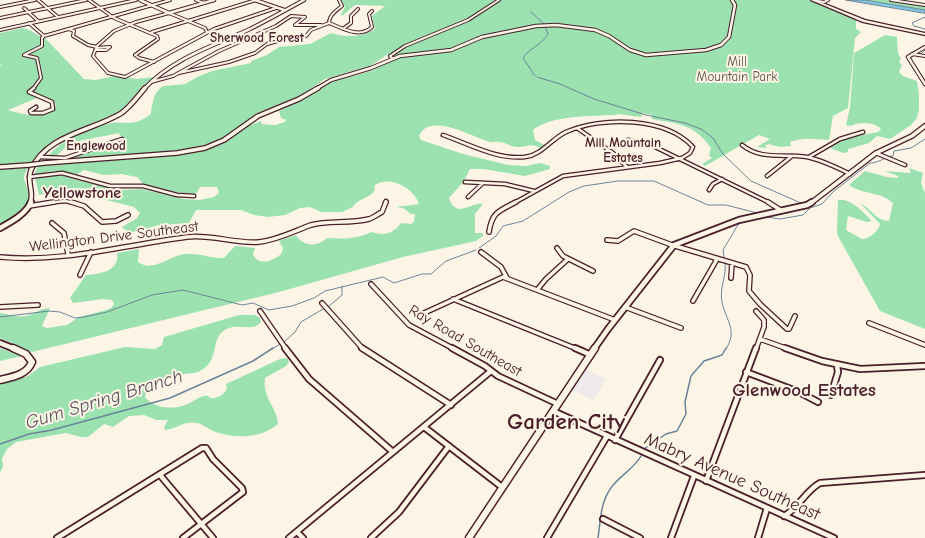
<!DOCTYPE html>
<style>
body{margin:0}
canvas{display:block;background:#fcf5e5}
</style>
<canvas width="925" height="538"></canvas>
<script>
const context = document.querySelector('canvas').getContext('2d');
context.lineJoin = 'round';
function paint(path, color) {
  context.fillStyle = color;
  context.fill(path, 'evenodd');
}
function strokePath(path, color, width, dash) {
  context.strokeStyle = color;
  context.lineWidth = width;
  context.lineCap = dash ? 'butt' : 'round';
  context.setLineDash(dash || []);
  context.stroke(path);
}
function label(font, color, halo, rows, align = 'center') {
  context.font = font + ' "Comic Neue",sans-serif';
  context.lineWidth = 4;
  context.setLineDash([]);
  context.textBaseline = 'middle';
  context.strokeStyle = halo;
  context.fillStyle = color;
  for (const [text, x, y, turn = 0] of rows) {
    context.save();
    context.translate(x, y);
    context.rotate((+turn || 0) * Math.PI / 180);
    context.textAlign = isNaN(turn) ? turn : align;
    if (halo) context.strokeText(text, 0, 0);
    context.fillText(text, 0, 0);
    context.restore();
  }
}
paint(new Path2D(`
 M585 370 606 379 593 400 572 390Z`), '#efeaec');
paint(new Path2D(`
 M341 0H808L856 20V29L861 32 855 38 848 108 833 116 829 140C815 139 803 137 790 142L791 146 780 147 768 144 765 146 767 148 757 147 770 139 759 135 705 166 702 164 712 158 709 155 711 148C694 124 679 124 652 119V115L642 113 641 117 618 114 615 115C593 116 551 115 533 130L535 140 546 146 543 149C527 142 532 147 517 147 511 147 505 142 499 142 496 141 493 143 490 142 474 138 430 111 419 136L421 140 463 154 508 165 526 166 540 163 550 166V169L525 176 483 169H470L464 181 449 198C456 220 472 201 483 204L475 214V233H483V236L476 241 403 257 279 292 32 352 0 338V313C10 314 19 319 29 315 38 312 39 309 50 308L42 326 47 328 67 325 79 317 103 311 111 308 114 304 112 300 103 299 73 303 70 298 86 275C100 274 120 271 117 253L139 249 138 262C152 272 165 259 180 255 196 251 208 259 224 258L235 246 255 248 253 254C258 267 274 261 282 253L283 248 279 241 296 235C303 247 318 247 327 238 342 239 358 239 371 232 384 236 393 234 401 223L411 224 414 222 415 214H411L403 208 396 207 419 204C414 188 390 175 375 185 374 187 375 189 374 191 372 197 357 199 353 207L342 212H321L310 207 300 208 285 215 268 217 254 215 241 210H196L189 223 159 225 129 233 122 227 137 218 140 213 134 207 87 195 75 188 39 195 35 178 56 174 107 188 121 190 141 189 184 199 200 200 214 197 219 193 217 187H200L196 194 173 192 144 185 137 177 121 174 103 175 84 170 76 175 55 171 34 175 38 166 183 155 221 144 243 128 261 121 262 124 275 125 285 122 286 120 281 118 279 111 308 97 332 81 354 76 374 70 371 68 392 58 388 54 372 65 325 79 300 96 257 113 226 137 205 145 173 151 42 161 43 159 63 160 101 146 125 140 118 133C104 137 80 139 69 145 64 147 62 152 57 155H50C56 142 93 128 107 124 126 119 131 129 151 114 152 104 154 90 164 86L185 84 197 77 212 71 251 63V61L267 55 279 47 310 44 331 33C345 38 363 37 375 29L372 16 385 6 355 5 343 15 340 16 345 7Z
 M867 0H887L925 6V10Z
 M23 28C32 29 36 36 45 38L84 79 96 80 119 75 136 79 154 77 117 114 68 134 56 141 32 162 0 165V65H2L0 64V33ZM42 96 55 102 56 107C43 120 24 115 8 110Z
 M885 35 897 37 898 53 901 59 899 62 902 65 899 72 903 76 917 81 919 95V110L917 118 911 125 890 139 877 136 869 143 848 149V152L843 153 830 148 847 138 878 132 881 129C876 122 858 121 851 126L846 125 850 108 854 53Z
 M28 167 24 176C24 182 28 188 29 194 31 209 11 220 0 226V170Z
 M909 168 923 173 921 183 925 193V329L880 311 840 240 837 234 838 200C851 198 864 213 872 221L867 222 848 216 846 230 862 239C869 239 878 232 880 224L861 204C871 208 876 221 889 221L893 203C880 191 863 195 849 185L865 171 887 177 898 178V176L884 171 911 173Z
 M239 315H255L260 318 261 322C253 332 240 324 229 328 208 335 222 360 200 371 195 374 189 373 184 374 169 375 149 380 145 397 153 408 173 410 185 405 192 403 199 396 205 396 210 395 207 397 211 398 217 399 224 394 227 389L226 384 280 359 287 358 289 362 286 366 265 378C262 398 277 407 278 424 261 439 233 439 213 431 208 429 203 424 197 423 184 420 177 429 165 430L164 427 168 420H156L144 415 129 416 113 427 104 424 88 437H81L66 433 16 442 7 449 2 459 3 467 0 472V384L28 376 40 367 125 347 155 349 162 345 164 337Z
 M0 348 22 356 0 361Z`), '#9be2b0');
const water = new Path2D(`
 M846 0H865L925 10V13Z`);
paint(water, '#81c6e2');
strokePath(water, '#6b8399', 1);
strokePath(new Path2D(`
 M531 12 544 24
 M925 17 912 23 914 26 925 29
 M921 54 925 50
 M535 76 523 58C529 48 542 45 548 34L545 26
 M537 77 560 84 594 99 646 115 685 123 701 129 713 138 723 154 751 181 803 204
 M479 248 496 236 503 226 523 221 569 192 584 186 618 181H654L708 205H726L757 213
 M724 258 723 250 739 223 766 217 780 219 803 215 810 208 822 204 834 191 870 163C879 163 884 157 893 156L894 151 911 148 925 139
 M725 262C727 276 719 288 722 302 726 321 738 330 726 349
 M328 307 342 295V286
 M0 317 49 311 60 312 75 318 84 317 107 312 152 295 183 290 242 305 253 303 269 310 292 306 314 298 325 291 383 277 394 283 422 274H431L446 261 476 250
 M284 342 295 332 301 322 323 309
 M272 349 279 345`), '#6b8399', 1);
strokePath(new Path2D(`
 M0 444 29 434 52 430 170 398 253 361 273 348
 M644 449 666 434 677 431 686 414 685 402 691 376 704 361 722 355 726 348
 M598 538C601 518 600 499 615 483 624 473 635 467 641 456`), '#6b8399', 1.5);
const minorFar3 = new Path2D(`
 M38 0 58 17
 M89 0 114 18 157 36 158 39 155 41 135 55 139 58 154 62
 M196 0 204 3
 M813 0 824 2 828 0
 M891 0 925 5
 M0 7 35 0
 M24 8 38 21
 M0 18 86 0
 M29 23 44 36
 M329 23C342 28 360 39 372 27L369 14 372 11
 M329 23C329 15 336 11 342 6L339 0
 M344 28 351 23V16L358 9
 M69 29 74 31 73 36 88 45 97 47
 M0 30 136 0
 M152 32 256 0
 M207 32 205 28 169 13 136 22 114 31 97 46 93 56 108 73 125 77 214 29 276 8
 M44 36 170 0
 M95 50H106L110 47 96 48
 M912 54 925 56
 M24 55 37 58 41 78 33 89
 M24 55 42 46V38L44 36
 M392 58 390 56 405 46 468 20 499 0
 M179 73 229 62 255 53 267 44 293 37 306 36 311 30 329 23
 M151 82 173 76 219 51 276 26 291 16 305 17 295 25H321`);
const minorFar2 = new Path2D(`
 M34 88 29 92 52 102 53 109 43 113H31L30 111 36 107
 M577 128 613 153 627 167
 M443 135C469 144 497 160 525 157 542 155 551 139 566 132 602 116 666 117 693 147L690 153 682 158 660 163 563 176 514 203
 M628 140 649 144 770 203
 M742 145C762 161 784 153 807 157 822 160 836 167 850 174
 M876 153 905 165
 M40 157 65 158 122 139
 M809 157 840 139 863 132
 M767 176 792 156
 M29 177 62 173 110 186H143L177 195 194 196
 M465 182 505 184 534 191
 M709 190 713 184 722 179
 M468 197 483 183
 M47 203 65 201 75 203
 M385 203 386 201`);
const minorFar1 = new Path2D(`
 M71 202 84 206 102 222 116 221 128 215
 M768 202 782 211
 M29 206 54 202
 M52 223 64 233 68 254
 M489 232C492 212 499 211 516 202
 M607 240 618 241 634 231 672 245 746 267 750 275 749 291 760 304 787 329H789L795 316
 M557 248 563 256 593 271
 M481 252 501 267 507 278
 M0 257C63 263 125 245 187 237 211 234 235 244 259 242 278 240 294 231 311 225 329 220 350 224 369 219 373 218 378 214 382 212L386 202
 M80 275 91 252
 M731 278 732 263
 M371 284 409 325 454 349
 M537 290 546 279 568 259
 M453 299 577 349
 M693 301 716 261 715 258
 M322 303 363 349
 M0 307 38 305
 M625 307 681 328
 M260 311 286 349
 M422 314 503 277 615 320
 M869 323 925 345
 M760 339 788 349
 M756 349 764 327V320L756 311`);
const minor = new Path2D(`
 M285 348 309 379 393 452
 M362 348 451 405
 M452 348 485 366 498 376 558 404
 M575 348 591 355
 M785 348 822 361 860 369 925 366
 M746 372 799 392 818 402
 M831 395 838 372 837 366
 M553 411 834 538
 M424 427 502 487
 M615 440 660 360
 M160 475 213 538
 M706 481 756 348
 M784 516C799 508 805 491 820 483L925 475
 M603 519 640 538
 M297 532 303 538
 M57 538 202 448H206L213 459 242 488 243 492 183 538
 M289 538 491 371
 M371 538 399 512 449 446
 M547 538 607 436
 M671 538 694 476
 M758 538 767 508`);
const tertiaryFar3 = new Path2D(`
 M140 0 169 13 214 0
 M255 0 284 10
 M925 47 908 57 925 84
 M144 89C173 58 213 46 250 29 268 20 286 10 304 0
 M316 89 331 80 371 68 400 56 451 50 482 37 536 26 556 25 595 30 609 36 630 50 646 55 706 50 721 45 729 37 735 5 732 0`);
const tertiaryFar2 = new Path2D(`
 M44 163 177 153 205 148 224 140 258 116 299 99 318 88
 M0 167 29 165
 M30 203C35 192 26 182 31 170 46 135 91 131 120 114 129 109 138 96 145 88
 M811 203 876 153 912 136 925 126`);
const tertiaryFar1 = new Path2D(`
 M0 228C11 222 26 214 31 202
 M0 343 15 349
 M594 349 608 329 674 245 739 220 807 205 812 202`);
const tertiary = new Path2D(`
 M0 380C12 377 27 375 32 362L26 354 13 348
 M469 538 595 348`);
const secondary = new Path2D(`
 M811 0H815L865 20 925 33V35L863 22Z`);
strokePath(minorFar3, '#4a1f2b', 4);
strokePath(minorFar2, '#4a1f2b', 5);
strokePath(minorFar1, '#4a1f2b', 6);
strokePath(minor, '#4a1f2b', 8);
strokePath(tertiaryFar3, '#4a1f2b', 4.5);
strokePath(tertiaryFar2, '#4a1f2b', 6);
strokePath(tertiaryFar1, '#4a1f2b', 8);
strokePath(tertiary, '#4a1f2b', 9);
strokePath(secondary, '#4a1f2b', 2.5);
strokePath(minorFar3, '#fcf5e5', 2);
strokePath(minorFar2, '#fcf5e5', 2.5);
strokePath(minorFar1, '#fcf5e5', 3.5);
strokePath(minor, '#fcf5e5', 4.5);
strokePath(tertiaryFar3, '#fcf5e5', 2.5);
strokePath(tertiaryFar2, '#fcf5e5', 3.5);
strokePath(tertiaryFar1, '#fcf5e5', 4.5);
strokePath(tertiary, '#fcf5e5', 6);
paint(secondary, '#fcf5e5');
const tertiaryBridge = new Path2D(`
 M29 165 44 163`);
strokePath(tertiaryBridge, '#4a1f2b', 6, []);
strokePath(tertiaryBridge, '#fcf5e5', 3.5);
label('bold 13px', '#4a1f2b', '#fcf5e5', [
 ["Sherwood Forest",257,38],
 ["Mill Mountain",623,143],
 ["Estates",623,158],
 ["Englewood",96,146]
]);
label('13px', '#5e504c', '#fcf5e5', [
 ["Mill",737,62],
 ["Mountain Park",737,77]
]);
label('15px', '#4a1f2b', '#fcf5e5', [
 ["Wellington Drive Southeast",114,237,-7],
 ["Ray Road Southeast",465,341,30]
]);
label('bold 16px', '#4a1f2b', '#fcf5e5', [
 ["Yellowstone",82,193]
]);
label('18px', '#4a1f2b', '#fcf5e5', [
 ["Mabry Avenue Southeast",732,477,24]
]);
label('bold 19px', '#4a1f2b', '#fcf5e5', [
 ["Glenwood Estates",804,391]
]);
label('italic 19px', '#5a5162', '#fcf5e5', [
 ["Gum Spring Branch",104,400,-17]
]);
label('bold 23px', '#4a1f2b', '#fcf5e5', [
 ["Garden City",566,422]
]);
</script>
